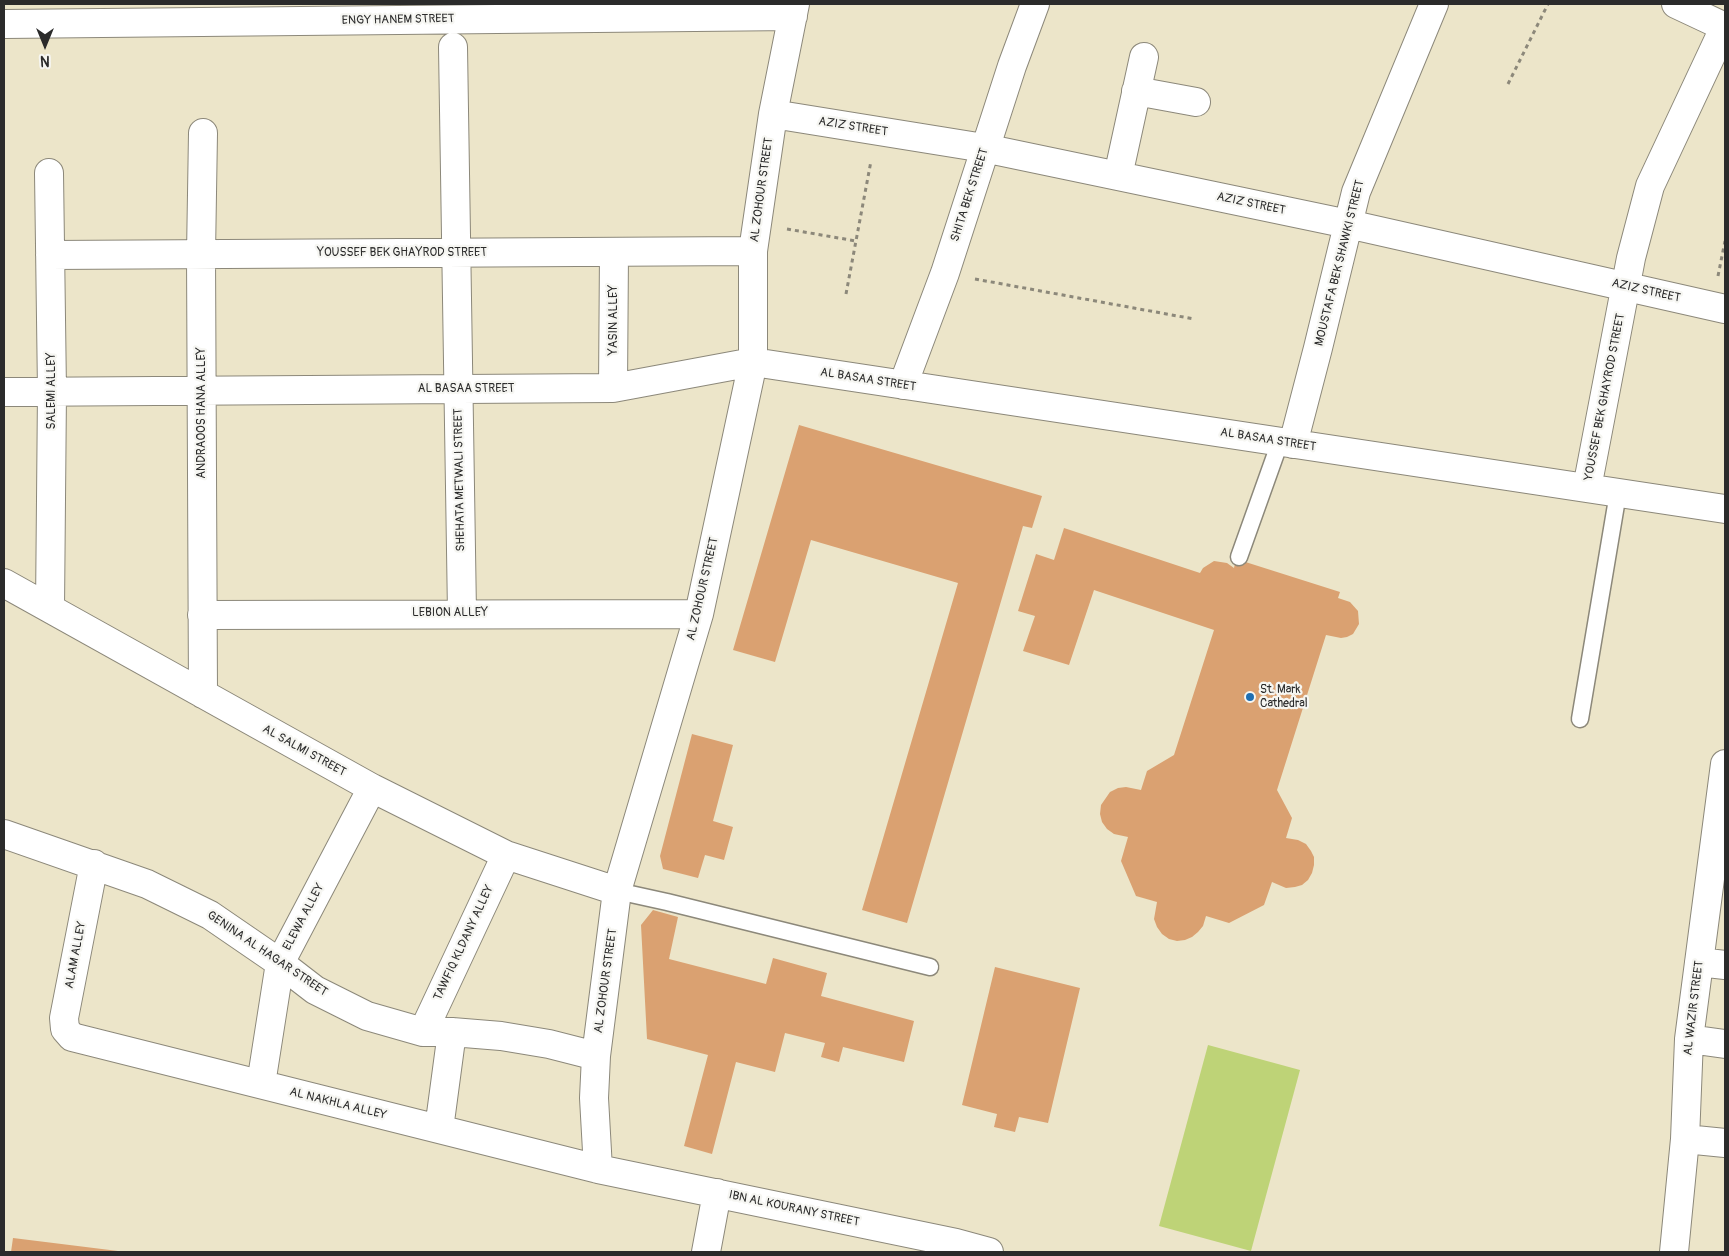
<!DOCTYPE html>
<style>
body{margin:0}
#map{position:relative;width:1729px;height:1256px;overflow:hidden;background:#ece5c9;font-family:Pangolin,sans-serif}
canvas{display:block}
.frame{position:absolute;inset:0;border:5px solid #2b2b2b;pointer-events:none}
.north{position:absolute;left:20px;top:20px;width:50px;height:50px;-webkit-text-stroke:4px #f6f6f2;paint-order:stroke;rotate:180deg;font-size:14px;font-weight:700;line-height:20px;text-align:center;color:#2b2b2b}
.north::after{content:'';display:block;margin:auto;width:18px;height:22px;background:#2b2b2b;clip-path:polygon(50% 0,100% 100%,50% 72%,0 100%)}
</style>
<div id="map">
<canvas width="1729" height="1256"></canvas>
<div class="frame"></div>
<div class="north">N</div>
</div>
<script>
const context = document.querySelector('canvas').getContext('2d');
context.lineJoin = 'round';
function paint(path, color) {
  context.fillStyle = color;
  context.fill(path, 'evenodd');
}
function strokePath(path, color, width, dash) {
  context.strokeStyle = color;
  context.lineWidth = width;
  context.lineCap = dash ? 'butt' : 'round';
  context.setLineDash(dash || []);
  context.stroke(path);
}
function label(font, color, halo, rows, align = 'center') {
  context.font = font + ' Pangolin,sans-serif';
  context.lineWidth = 4.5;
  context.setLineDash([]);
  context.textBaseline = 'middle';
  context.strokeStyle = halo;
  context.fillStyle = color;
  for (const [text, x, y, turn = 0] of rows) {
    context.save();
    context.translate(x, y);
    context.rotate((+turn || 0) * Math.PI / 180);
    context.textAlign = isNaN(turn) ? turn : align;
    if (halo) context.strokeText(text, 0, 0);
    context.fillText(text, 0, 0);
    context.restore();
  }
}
paint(new Path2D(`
 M1208 1045 1300 1070 1251 1251 1159 1226Z`), '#bed377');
paint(new Path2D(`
 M799 425 1042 496 1032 528 1023 526 907 923 862 910 958 583 811 540 775 662 733 650Z
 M1064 528 1200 573 1203 568 1214 561 1227 563 1234 568 1236 559 1340 592 1338 598 1350 602 1358 611 1359 624 1353 634 1347 637 1341 638 1326 635 1277 790 1292 818 1286 838 1298 840 1306 844 1311 851 1314 857V865L1312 873 1308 880 1302 885 1295 887 1286 888 1272 882 1264 905 1229 923 1206 916 1203 926 1198 932 1192 937 1185 940 1177 941 1169 939 1162 934 1157 927 1154 919 1157 902 1136 896 1121 861 1128 837 1114 834 1107 829 1102 822 1100 814 1101 805 1110 792 1118 788 1126 787 1141 790 1147 771 1174 755 1214 630 1094 590 1069 665 1023 651 1035 616 1018 611 1036 554 1054 560Z
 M692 734 733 745 713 821 733 827 724 860 705 855 698 878 663 869 660 856Z
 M653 910 678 917 669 959 766 984 773 958 827 973 821 996 914 1021 904 1062 843 1047 839 1062 821 1057 825 1043 785 1033 775 1072 736 1062 712 1154 684 1146 708 1055 647 1039 641 925Z
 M995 967 1080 988 1048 1123 1019 1117 1015 1132 994 1127 997 1114 962 1105Z
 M13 1238 118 1251V1252H11Z`), '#daa171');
const service = new Path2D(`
 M1239 557 1280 442
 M1580 719 1618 493
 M617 891 667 902 930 967`);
const minor = new Path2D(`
 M1676 4 1725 27
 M4 24 793 16
 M453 47 462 613
 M1136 91 1196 102
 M773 114 984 148 1348 224 1725 309
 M203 133 201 254 203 694
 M49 173 52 391 50 608
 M1118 176 1144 57
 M50 255 753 251
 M903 385 945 273 1012 66 1035 4
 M613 388 614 252
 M4 392 613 388 753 362 1725 509
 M1293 444 1318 348 1356 192 1434 4
 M1587 488 1631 258 1650 186 1725 26
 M4 583 372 788 506 855 617 891
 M202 615 699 614
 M4 834 147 884 210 915 280 963 315 990 367 1016 423 1032H452L501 1036 549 1044 596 1056
 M94 864 64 1018 65 1029 72 1037 598 1169 956 1243 989 1252
 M1699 962 1725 965
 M423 1032 506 855
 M1689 1039 1725 1044
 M261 1084 280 963 372 788
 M439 1129 452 1032
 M1685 1139 1725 1143
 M598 1169 594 1098 596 1056 617 891 699 614 753 362V251L773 114 795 4
 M706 1252 717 1193
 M1674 1252 1685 1139 1689 1039 1725 764`);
strokePath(service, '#8c887a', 19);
strokePath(minor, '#8c887a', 30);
strokePath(new Path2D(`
 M1508 84 1548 4
 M787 229 856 241
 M1718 276 1725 241
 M975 279 1194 319
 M846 294 871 161`), '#8c887a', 3, [4, 4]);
strokePath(service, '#fff', 16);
strokePath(minor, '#fff', 28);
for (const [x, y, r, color] of [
 [1250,697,5,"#1f6fb2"]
]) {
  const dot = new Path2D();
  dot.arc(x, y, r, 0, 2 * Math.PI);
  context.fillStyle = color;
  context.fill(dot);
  strokePath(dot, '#f6f6f2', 2);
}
label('12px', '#2b2b2b', '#f6f6f2', [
 ["ENGY HANEM STREET",398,20,-1],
 ["AZIZ STREET",853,127,9],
 ["AL ZOHOUR STREET",762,190,-82],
 ["SHITA BEK STREET",970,195,-72],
 ["AZIZ STREET",1251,204,12],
 ["YOUSSEF BEK GHAYROD STREET",402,253],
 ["MOUSTAFA BEK SHAWKI STREET",1340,263,-76],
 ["AZIZ STREET",1646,291,13],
 ["YASIN ALLEY",614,320,-90],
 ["AL BASAA STREET",868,380,9],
 ["AL BASAA STREET",466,389],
 ["SALEMI ALLEY",52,391,-90],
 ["YOUSSEF BEK GHAYROD STREET",1605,397,-79],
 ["ANDRAOOS HANA ALLEY",202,413,-90],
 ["AL BASAA STREET",1268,440,9],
 ["SHEHATA METWALI STREET",460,480,-91],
 ["AL ZOHOUR STREET",703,589,-77],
 ["LEBION ALLEY",450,613],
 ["AL SALMI STREET",304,751,29],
 ["ELEWA ALLEY",304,917,-62],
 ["TAWFIQ KLDANY ALLEY",464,943,-65],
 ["GENINA AL HAGAR STREET",267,954,34],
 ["ALAM ALLEY",76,955,-79],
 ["AL ZOHOUR STREET",606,981,-82],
 ["AL WAZIR STREET",1694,1008,-83],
 ["AL NAKHLA ALLEY",338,1104,14],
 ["IBN AL KOURANY STREET",794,1209,12]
]);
label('12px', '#2b2b2b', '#f6f6f2', [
 ["St. Mark",1260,690],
 ["Cathedral",1260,704]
], 'left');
</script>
